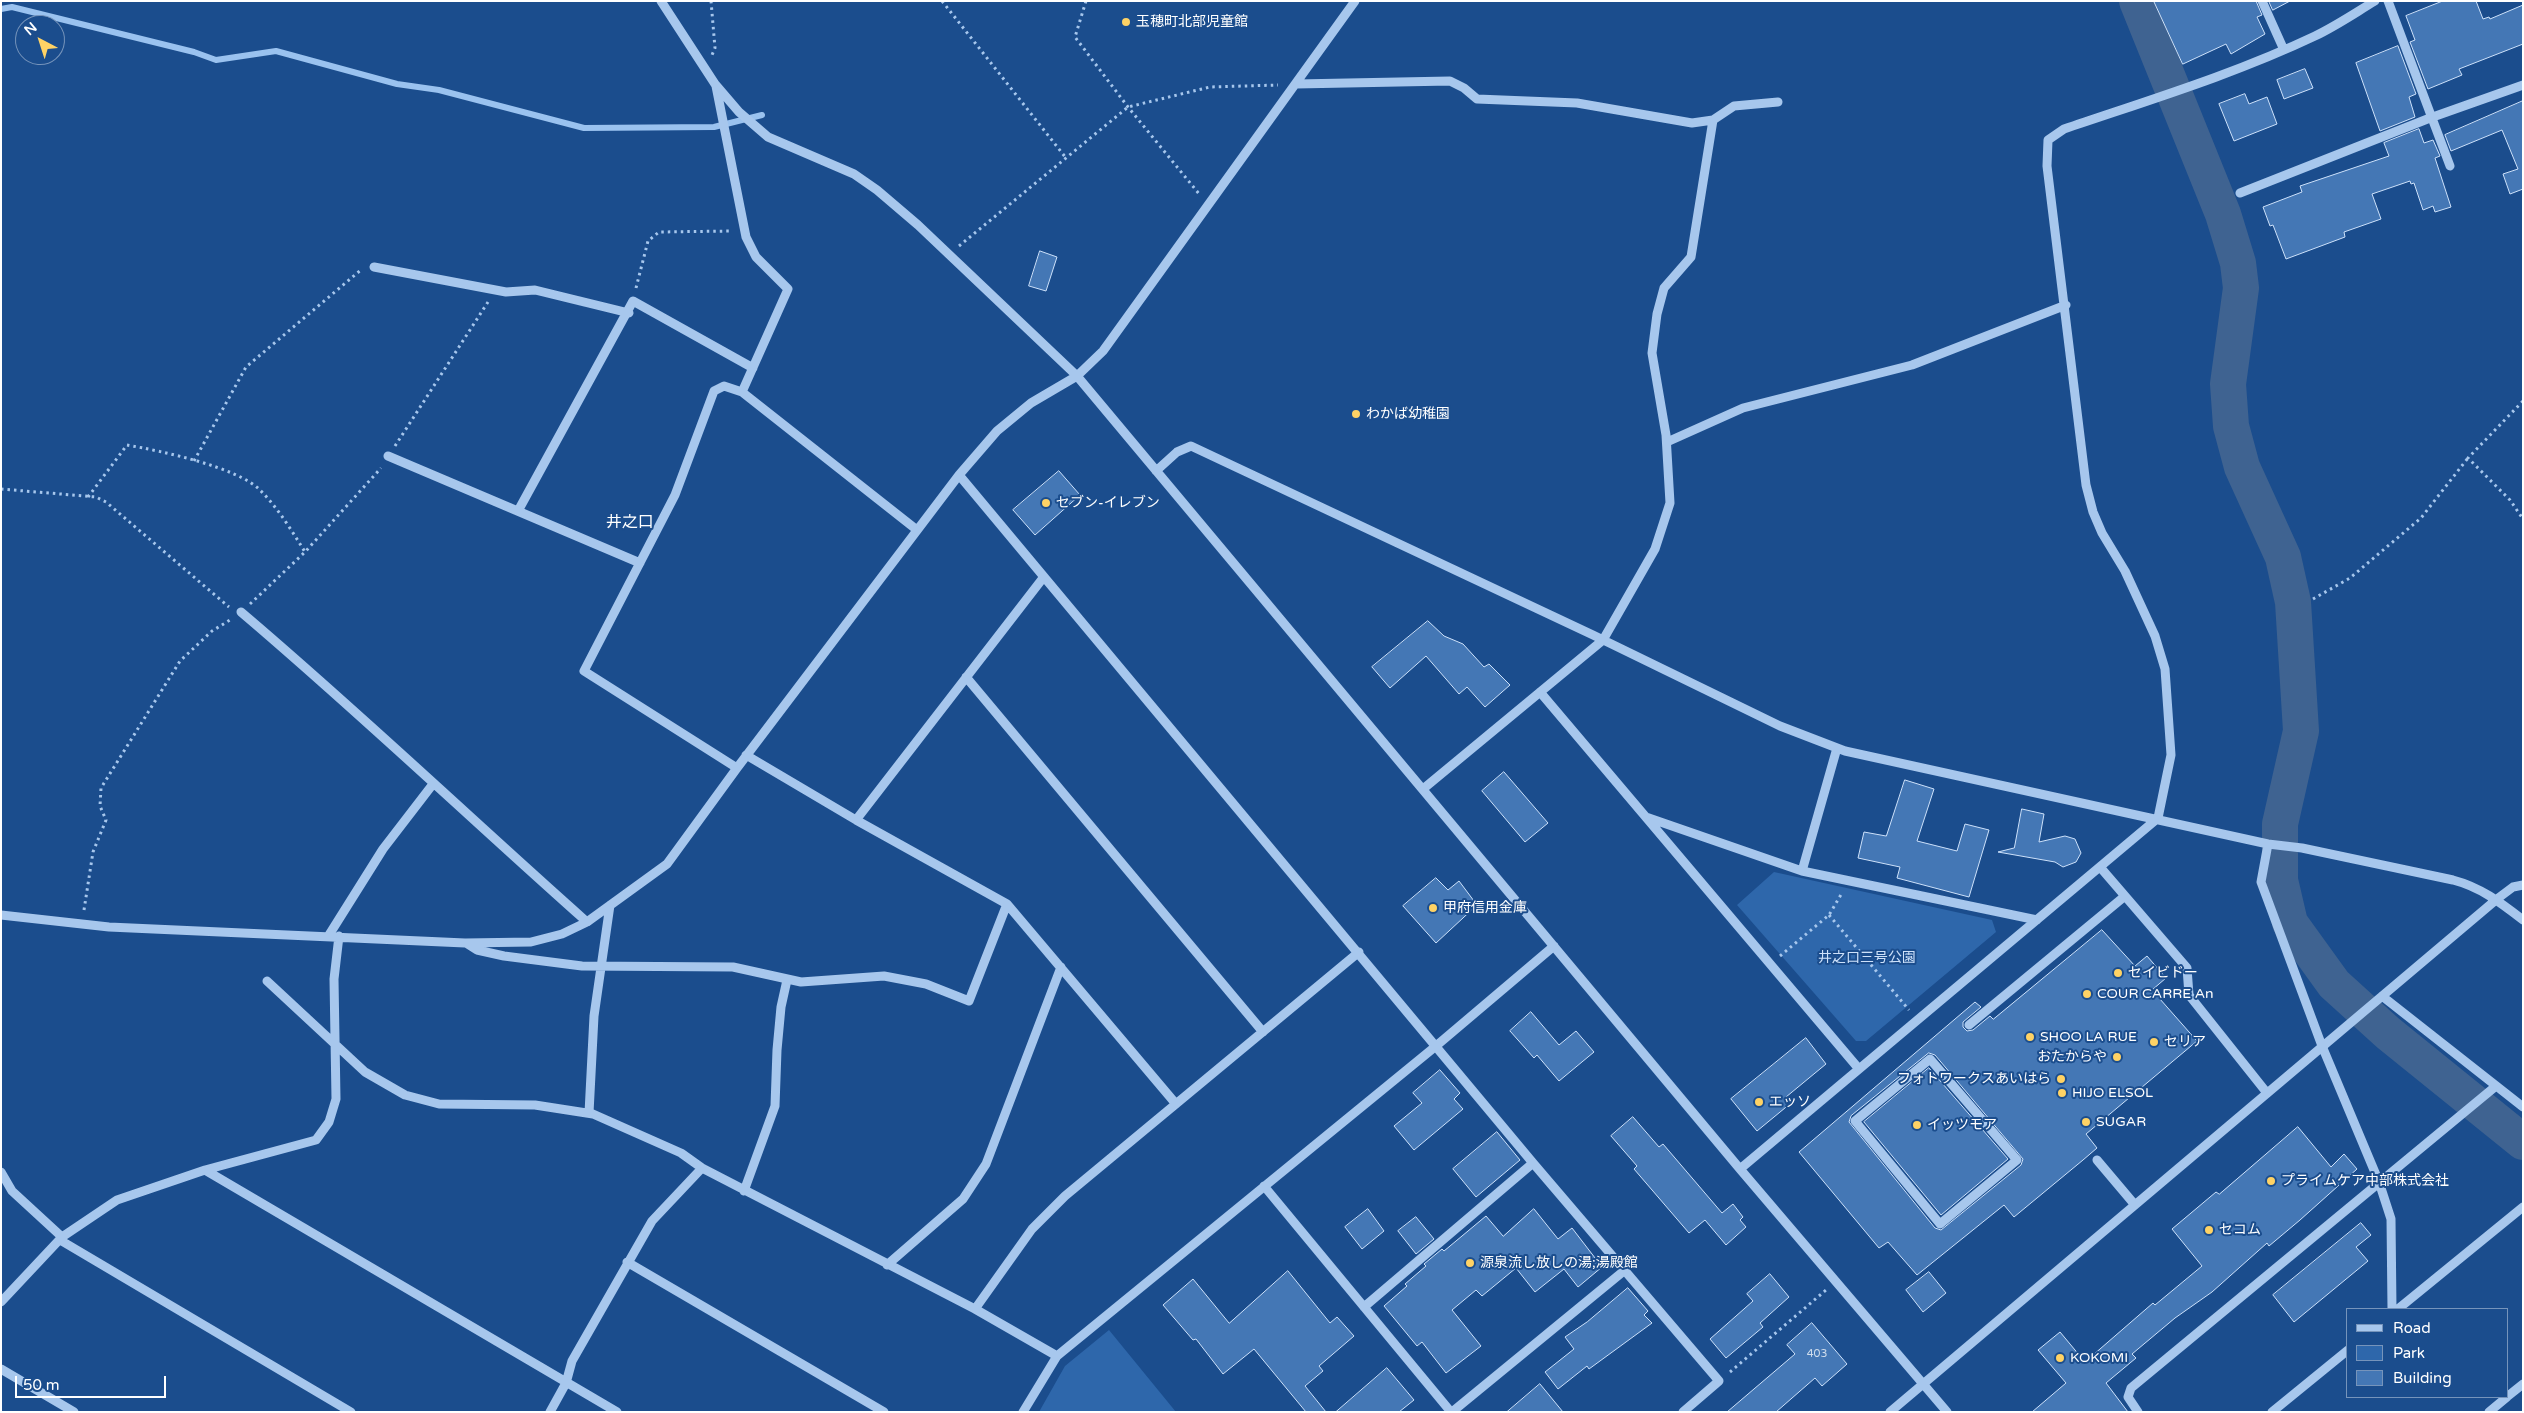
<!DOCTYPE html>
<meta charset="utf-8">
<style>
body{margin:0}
#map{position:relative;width:2524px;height:1413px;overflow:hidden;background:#1b4d8d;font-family:"Varela Round",sans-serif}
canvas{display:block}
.frame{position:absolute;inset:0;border:2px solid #fff;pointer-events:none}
.legend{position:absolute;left:2346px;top:1308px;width:162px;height:90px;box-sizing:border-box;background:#1b4d8d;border:1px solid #7694bb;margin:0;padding:6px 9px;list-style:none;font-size:15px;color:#fff}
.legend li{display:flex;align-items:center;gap:10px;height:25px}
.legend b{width:25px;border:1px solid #7694bb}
.north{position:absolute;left:15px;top:15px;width:50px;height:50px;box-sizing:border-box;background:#1b4d8d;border:1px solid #7694bb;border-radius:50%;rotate:320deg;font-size:14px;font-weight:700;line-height:20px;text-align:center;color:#fff}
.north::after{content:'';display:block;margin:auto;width:18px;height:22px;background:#fed265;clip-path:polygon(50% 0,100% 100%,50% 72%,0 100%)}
.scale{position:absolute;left:15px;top:1376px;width:151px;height:22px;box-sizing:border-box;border:2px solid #fff;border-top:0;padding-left:6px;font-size:15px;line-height:18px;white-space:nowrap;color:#fff;-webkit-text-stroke:4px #1b4d8d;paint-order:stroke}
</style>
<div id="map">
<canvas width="2524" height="1413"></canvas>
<div class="frame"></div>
<ul class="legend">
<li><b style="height:6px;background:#a7c7ed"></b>Road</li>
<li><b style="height:14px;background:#2e67ab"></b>Park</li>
<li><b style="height:14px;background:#4477b5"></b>Building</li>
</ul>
<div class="north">N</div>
<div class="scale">50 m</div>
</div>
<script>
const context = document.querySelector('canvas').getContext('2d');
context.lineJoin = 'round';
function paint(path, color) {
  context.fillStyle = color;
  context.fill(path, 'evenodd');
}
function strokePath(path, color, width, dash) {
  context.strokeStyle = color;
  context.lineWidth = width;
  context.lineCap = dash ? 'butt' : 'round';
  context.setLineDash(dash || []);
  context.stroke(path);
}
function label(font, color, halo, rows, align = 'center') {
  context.font = font + ' "Varela Round","Noto Sans JP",sans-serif';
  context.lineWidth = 4;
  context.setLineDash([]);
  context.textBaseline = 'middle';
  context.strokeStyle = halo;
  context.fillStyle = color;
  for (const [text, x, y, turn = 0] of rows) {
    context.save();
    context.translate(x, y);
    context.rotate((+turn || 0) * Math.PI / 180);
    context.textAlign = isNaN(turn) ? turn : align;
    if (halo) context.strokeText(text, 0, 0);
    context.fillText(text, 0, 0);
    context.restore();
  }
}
paint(new Path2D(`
 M1774 872 1992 920 1996 932 1866 1041H1856L1737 905Z
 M1109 1330 1176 1412H1039L1065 1366Z`), '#2e67ab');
strokePath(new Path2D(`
 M1 9 12 7 194 52 216 60 276 51 397 84 439 90 584 128 714 127 762 115`), '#9ac2ef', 6);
strokePath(new Path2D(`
 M2137 1 2223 214 2238 263 2241 288 2228 384 2231 426 2242 467 2283 557 2293 602 2301 731 2280 824V880L2290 923 2334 984 2388 1033 2523 1142`), '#3f6391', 36);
const building = new Path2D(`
 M2154 1H2256L2262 15 2257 17 2265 34 2231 54 2226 44 2183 64Z
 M2269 1H2290L2273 10Z
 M2443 1H2476L2483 19 2489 17 2490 19 2523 5V44L2459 69 2462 75 2428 89 2410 42 2415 40 2406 16Z
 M2398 46 2416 94 2409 97 2415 117 2380 131 2356 63Z
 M2305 69 2313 88 2284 99 2277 80Z
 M2245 94 2249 104 2267 97 2277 124 2234 141 2219 104Z
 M2523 101V189L2510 194 2503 174 2518 169 2502 130 2451 151 2445 135Z
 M2419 129 2424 143 2433 140 2440 156 2435 158 2451 207 2435 212 2433 206 2423 210 2414 183 2411 184 2410 181 2372 194 2381 219 2344 232 2345 237 2286 259 2273 225 2270 226 2263 207 2302 192 2300 186 2389 156 2384 143Z
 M1040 251 1057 257 1046 291 1029 286Z
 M1059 471 1080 495 1035 535 1013 510Z
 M1428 621 1444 636 1463 644 1484 667 1489 664 1510 685 1485 707 1467 687 1459 694 1426 656 1390 688 1372 667Z
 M1504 772 1548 823 1525 842 1482 791Z
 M1905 780 1934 789 1917 841 1957 851 1965 824 1989 830 1969 897 1897 878 1900 867 1858 858 1864 832 1886 836Z
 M2022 809 2044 814 2039 842 2065 836 2075 839 2081 853 2076 862 2063 867 2055 862 1998 852 2014 848Z
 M1436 878 1448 890 1459 881 1477 905 1436 943 1403 906Z
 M2102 930 2135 966 2147 956 2166 978 2152 990 2197 1041 2086 1134 2097 1148 2083 1160 2014 1217 2004 1205 1917 1275 1888 1242 1879 1248 1799 1152 1975 1002 1981 1007 1963 1022V1027L1967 1031 1973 1030 1990 1016 1993 1019ZM1929 1053 1935 1055 2023 1159 2021 1165 1941 1230 1935 1228 1849 1122 1851 1116Z
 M1531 1012 1559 1045 1576 1031 1594 1052 1559 1081 1537 1055 1534 1058 1510 1031Z
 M1806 1038 1826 1064 1786 1097 1791 1103 1757 1131 1731 1099Z
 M1929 1068 2008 1159 1941 1215 1864 1122Z
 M1440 1070 1460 1093 1454 1099 1463 1109 1414 1150 1394 1126 1422 1103 1413 1093Z
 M1633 1117 1659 1147 1663 1144 1722 1213 1733 1204 1743 1217 1740 1220 1746 1227 1726 1245 1705 1220 1689 1233 1634 1169 1637 1166 1611 1136Z
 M2298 1127 2331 1167 2344 1154 2357 1169 2300 1220 2269 1246 2267 1243 2212 1292 2175 1318 2132 1354 2136 1358 2106 1383 2128 1412H2032L2066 1383 2038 1350 2060 1332 2085 1362 2153 1303 2155 1305 2202 1266 2172 1229 2216 1192 2219 1194Z
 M1497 1132 1520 1160 1476 1197 1453 1169Z
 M1368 1209 1384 1231 1362 1249 1345 1227Z
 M1534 1209 1558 1239 1572 1228 1602 1267 1578 1287 1564 1269 1535 1292 1516 1268 1482 1296 1476 1290 1452 1310 1481 1346 1446 1373 1422 1342 1417 1346 1384 1306 1407 1286 1405 1284 1426 1266 1424 1264 1442 1249 1444 1251 1486 1216 1503 1236Z
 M1416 1217 1434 1239 1416 1254 1398 1231Z
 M2361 1223 2371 1235 2356 1247 2368 1261 2294 1322 2273 1295Z
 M1288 1271 1330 1323 1337 1317 1354 1336 1319 1366 1323 1371 1305 1386 1326 1412H1306L1254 1349 1223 1374 1196 1339 1193 1340 1163 1305 1193 1279 1229 1323Z
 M1929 1272 1946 1293 1923 1312 1906 1290Z
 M1770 1274 1789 1297 1760 1323 1763 1327 1726 1358 1710 1339 1753 1301 1747 1294Z
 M1628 1288 1648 1311 1644 1315 1652 1323 1589 1369 1587 1366 1558 1389 1545 1372 1574 1349 1565 1337 1587 1322Z
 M1812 1323 1847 1364 1822 1386 1815 1378 1776 1412H1727L1795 1354 1787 1345Z
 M1387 1368 1414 1400 1399 1412H1336Z
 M1540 1384 1563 1412H1507Z`);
paint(building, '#4477b5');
strokePath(building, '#cde1fa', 1);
strokePath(new Path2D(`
 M711 1 715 48 712 55
 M942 1 1066 158
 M1086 1 1075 37 1128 107 1200 195
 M959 246 1128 107 1210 87 1278 85
 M636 288 648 241 659 232 732 231
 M2523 401 2468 458 2510 500 2523 519
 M395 446 488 302
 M194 461 246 367 362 269
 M1 489 96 497 106 502 229 607
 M88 497 127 445C161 451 237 467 260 490 278 508 292 531 305 552
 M2313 599 2350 578 2421 518 2468 458
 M250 604 305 552 381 468
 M84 910 93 852 106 820 100 806 101 788 180 661 212 631 230 620
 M1829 915 1909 1010
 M1780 956 1829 915 1842 893
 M1730 1372 1826 1290`), '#a7c7ed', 3, [2.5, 4]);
strokePath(new Path2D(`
 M661 1 715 84 739 112 768 137 854 174 877 190 918 225 1077 376 1740 1169 1947 1412
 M2262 1 2284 50
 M2388 1 2450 166
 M1296 84 1450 81 1464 88 1477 99 1577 103 1692 123 1713 120 1734 106 1778 102
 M716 86 746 237 756 257 788 289 742 392 917 530
 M2240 193 2430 118 2523 85
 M374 267 506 292 535 290 629 313
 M1667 442 1743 408 1912 365 2066 305
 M388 456 640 563
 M1156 471 1177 452 1191 446 1593 635 1780 726 1845 751 2268 844 2302 848 2453 880C2480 887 2500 902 2523 920
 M959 475 1533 1163 1719 1381 1683 1412
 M518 511 633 301 753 368
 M241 612C359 712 471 819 587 922
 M966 677 1263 1032
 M1540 692 1859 1069
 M746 755 856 820 1007 904 1176 1104
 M737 768 584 671 675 495 714 391 724 386 742 392
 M1423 789 1603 640 1655 549 1670 503 1666 435 1652 353 1657 314 1664 288 1691 257 1713 120
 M1646 817 1802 871 2037 920
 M856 820 1043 578
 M2268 844 2261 882 2322 1046 2379 1182 2391 1219 2392 1309
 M2100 867 2187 968 2189 995 2267 1093
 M1802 871 1837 748
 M1 915 109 927 465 943 531 942 562 934 587 922 667 864 737 768 959 475 997 431 1031 403 1077 376 1103 351 1355 1
 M329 935 383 849 433 784
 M466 943 477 950 504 956 582 966 733 967 801 982 884 976 926 984 969 1001 1007 904
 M267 981 365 1072 405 1095 439 1104 535 1105 593 1114 681 1153 702 1168
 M2382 996 2523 1107
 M1969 1025 2125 896
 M1930 1059 2017 1160 1940 1224 1855 1121Z
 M589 1113 594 1016 610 905
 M2097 1160 2135 1205
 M1740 1169 2158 818 2171 755 2165 669 2155 636 2125 571 2102 533 2093 512 2086 485 2047 166 2048 140 2064 129C2149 100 2235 74 2315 36 2336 26 2355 13 2375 1
 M205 1170 617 1412
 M1 1172 12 1191 62 1237
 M1264 1186 1451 1412
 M744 1191 775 1106 777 1050 781 1007 787 980
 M60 1240 351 1412
 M627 1262 884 1412
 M887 1265 963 1199 986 1164 1061 967
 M1 1302 62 1237 117 1200 205 1170 316 1140 329 1122 336 1099 334 979 339 936
 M1364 1307 1533 1163
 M975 1309 1032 1229 1065 1196 1359 952
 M2398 1309 2523 1207
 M1 1369 74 1412
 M2508 1396 2523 1384
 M550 1412 566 1383 572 1361 652 1221 702 1168 975 1309 1057 1356
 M1023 1412 1057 1356 1436 1046 1554 946
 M1452 1412 1625 1270
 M1890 1412 2497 899 2513 887 2523 885
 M2138 1412 2128 1397 2131 1388 2496 1086
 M2272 1412 2348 1350
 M2489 1412 2507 1397`), '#a7c7ed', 9);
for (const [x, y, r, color] of [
 [1126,22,5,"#fed265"],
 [1356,414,5,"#fed265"],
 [1046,503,5,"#fed265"],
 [1433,908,5,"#fed265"],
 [2118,973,5,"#fed265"],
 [2087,994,5,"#fed265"],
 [2030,1037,5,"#fed265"],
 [2154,1042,5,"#fed265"],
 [2117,1057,5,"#fed265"],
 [2061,1079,5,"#fed265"],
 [2062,1093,5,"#fed265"],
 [1759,1102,5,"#fed265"],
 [2086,1122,5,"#fed265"],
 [1917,1125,5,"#fed265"],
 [2271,1181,5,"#fed265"],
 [2209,1230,5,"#fed265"],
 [1470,1263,5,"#fed265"],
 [2060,1358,5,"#fed265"]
]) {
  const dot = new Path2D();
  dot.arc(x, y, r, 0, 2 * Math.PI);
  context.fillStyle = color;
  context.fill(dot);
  strokePath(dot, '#1b4d8d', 2);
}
label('11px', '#d0ddec', null, [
 ["403",1817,1354]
]);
label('14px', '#fff', '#1b4d8d', [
 ["玉穂町北部児童館",1136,22],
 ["わかば幼稚園",1366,414],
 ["セブン-イレブン",1056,503],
 ["甲府信用金庫",1443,908],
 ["セイビドー",2128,973],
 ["COUR CARRE An",2097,994],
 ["SHOO LA RUE",2040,1037],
 ["セリア",2164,1042],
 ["おたからや",2107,1057,"right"],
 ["フォトワークスあいはら",2051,1079,"right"],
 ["HIJO ELSOL",2072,1093],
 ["エッソ",1769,1102],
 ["SUGAR",2096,1122],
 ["イッツモア",1927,1125],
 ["プライムケア中部株式会社",2281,1181],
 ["セコム",2219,1230],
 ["源泉流し放しの湯;湯殿館",1480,1263],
 ["KOKOMI",2070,1358]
], 'left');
label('14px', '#cde1fa', '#1b4d8d', [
 ["井之口三号公園",1867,958]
]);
label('16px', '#fff', '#1b4d8d', [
 ["井之口",630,523]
]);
</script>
